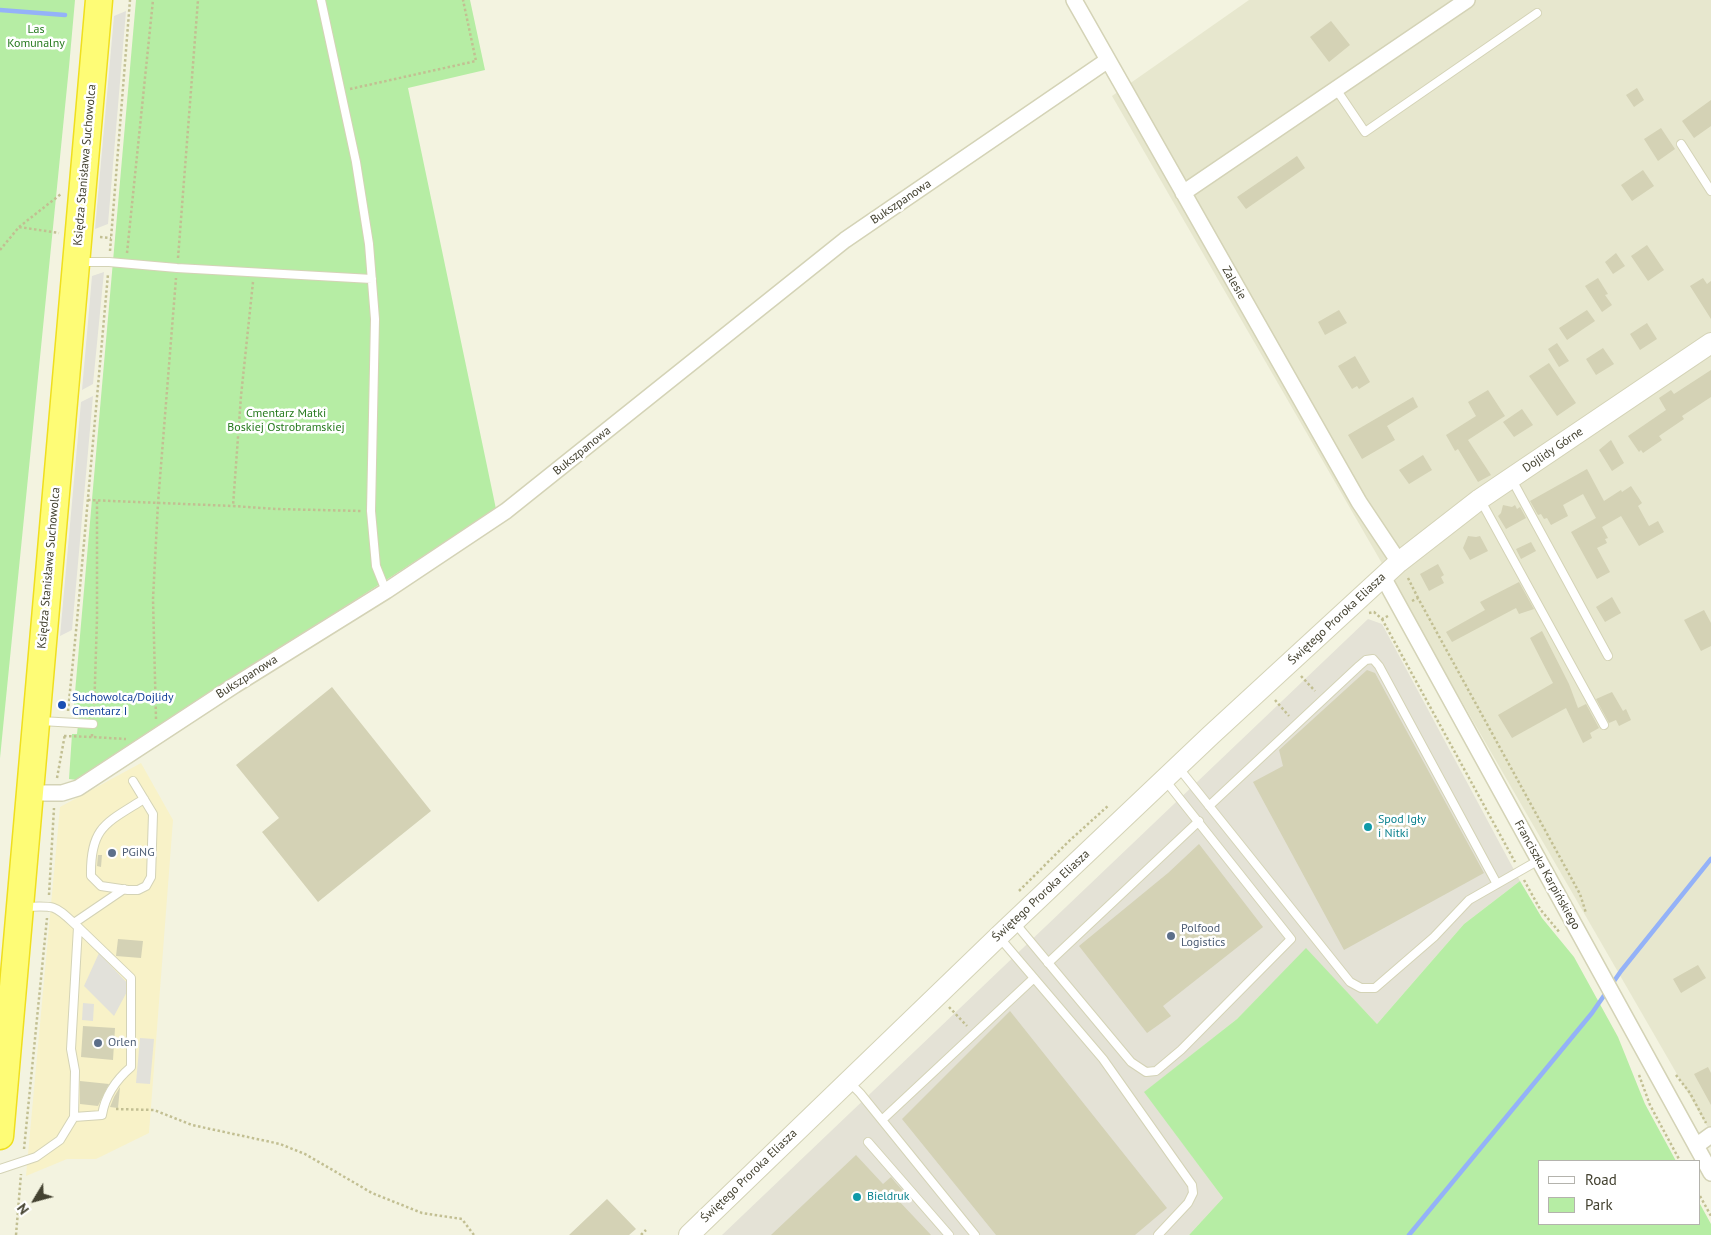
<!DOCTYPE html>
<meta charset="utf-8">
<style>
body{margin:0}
#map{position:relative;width:1711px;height:1235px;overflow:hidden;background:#f3f3e0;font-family:"PT Sans",sans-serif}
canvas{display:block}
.legend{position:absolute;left:1538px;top:1160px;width:162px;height:65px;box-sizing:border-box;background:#fff;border:1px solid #b4b3ad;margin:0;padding:6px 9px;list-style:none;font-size:15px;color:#444231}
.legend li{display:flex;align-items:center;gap:10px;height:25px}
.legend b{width:25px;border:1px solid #b4b3ad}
.north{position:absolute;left:10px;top:1175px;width:50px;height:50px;-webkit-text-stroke:4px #fff;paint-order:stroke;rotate:233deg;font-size:14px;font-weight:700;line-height:20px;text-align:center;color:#444231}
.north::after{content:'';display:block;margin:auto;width:18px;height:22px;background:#444231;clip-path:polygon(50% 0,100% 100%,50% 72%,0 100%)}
</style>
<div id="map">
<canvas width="1711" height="1235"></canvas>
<ul class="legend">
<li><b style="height:6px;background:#fff"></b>Road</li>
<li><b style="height:14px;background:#b6eda4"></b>Park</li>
</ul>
<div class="north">N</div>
</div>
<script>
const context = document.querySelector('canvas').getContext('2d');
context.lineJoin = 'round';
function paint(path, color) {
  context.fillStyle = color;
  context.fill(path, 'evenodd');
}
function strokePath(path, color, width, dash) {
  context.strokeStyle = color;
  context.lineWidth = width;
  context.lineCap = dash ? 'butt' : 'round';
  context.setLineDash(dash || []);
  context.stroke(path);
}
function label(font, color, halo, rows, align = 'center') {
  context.font = font + ' "PT Sans",sans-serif';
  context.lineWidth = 5;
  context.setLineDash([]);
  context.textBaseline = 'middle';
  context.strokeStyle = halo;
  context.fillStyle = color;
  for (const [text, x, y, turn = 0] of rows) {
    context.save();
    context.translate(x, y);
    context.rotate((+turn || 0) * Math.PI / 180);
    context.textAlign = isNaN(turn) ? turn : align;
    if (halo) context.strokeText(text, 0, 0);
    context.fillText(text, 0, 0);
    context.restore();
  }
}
paint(new Path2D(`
 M1249 0H1711V1133L1112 96Z`), '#e7e7ce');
paint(new Path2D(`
 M141 763 173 820 149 1133 96 1159H67L26 1176 60 807Z`), '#f8f2c8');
paint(new Path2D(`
 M1368 619 1382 624 1520 881 1464 924 1377 1024 1306 949 1237 1019 1145 1092 1223 1198 1189 1235H722Z`), '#e4e2d6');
paint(new Path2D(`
 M0 0H75L69 67 0 758Z
 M136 0H470L485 70 408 88 496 509 77 780 69 779 72 734H77L79 715H73Z
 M1520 881 1542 918 1574 957 1618 1037 1645 1104 1676 1161H1540V1224H1700V1204L1711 1224V1235H1189L1223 1198 1144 1092 1237 1019 1306 948 1377 1024 1464 924Z`), '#b6eda4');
paint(new Path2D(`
 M126 11 108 224 95 229 114 16Z
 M104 272 93 384 82 390 92 276Z
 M93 396 72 630 60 636 81 402Z
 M99 953 130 986 114 1016 84 986Z
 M83 1003 94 1004 93 1021 82 1020Z
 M140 1038 154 1039 150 1084 136 1083Z`), '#e2e1da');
strokePath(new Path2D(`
 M0 10 65 15
 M1409 1235 1592 1013 1621 971 1711 859`), '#94b2f8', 4.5);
paint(new Path2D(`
 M1331 21 1350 45 1329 62 1310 37Z
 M1637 88 1644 100 1634 107 1626 95Z
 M1711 100V126L1694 138 1682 121Z
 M1661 128 1675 149 1658 161 1644 139Z
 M1297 156 1305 168 1246 209 1237 197Z
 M1643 170 1654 186 1632 201 1621 185Z
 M1647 245 1664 270 1648 281 1631 256Z
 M1616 253 1625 266 1613 274 1605 262Z
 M1598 278 1608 294 1605 295 1612 305 1602 312 1585 286Z
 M1703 278 1707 284 1711 281V319L1690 286Z
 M1339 310 1347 323 1325 335 1318 322Z
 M1587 310 1595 321 1567 340 1559 328Z
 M1647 323 1657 339 1640 350 1630 334Z
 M1557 343 1569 361 1559 367 1548 349Z
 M1603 348 1614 364 1596 375 1586 359Z
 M1355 356 1370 382 1359 389 1357 386 1352 389 1338 366Z
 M1549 363 1576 403 1557 416 1529 376Z
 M1711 370V397L1682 416 1684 419 1659 436 1662 440 1643 453 1641 450 1639 452 1628 436 1666 410 1659 398 1671 390 1674 394Z
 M1488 390 1505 416 1468 440 1491 475 1478 482 1458 449 1455 451 1446 435 1476 416 1468 402Z
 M1413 397 1418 407 1387 426 1395 440 1362 459 1348 435Z
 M1522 409 1533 425 1514 437 1503 422Z
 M1611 440 1624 463 1612 471 1599 450Z
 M1423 455 1432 470 1409 484 1399 470Z
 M1587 469 1604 501 1621 490 1622 492 1631 486 1642 503 1638 506 1649 526 1658 521 1664 532 1639 546 1621 516 1602 527 1608 538 1605 539 1607 543 1597 548 1610 572 1597 579 1571 532 1596 518 1583 494 1563 505 1568 516 1551 525 1547 518 1544 519 1541 514 1538 515 1530 501Z
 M1503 505 1512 507 1515 505 1517 509 1520 507 1526 518 1506 529 1498 516 1501 513Z
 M1468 536 1476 537 1480 536 1488 551 1470 560 1463 548Z
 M1531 542 1536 551 1521 559 1516 549Z
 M1438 564 1444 575 1441 577 1444 583 1429 591 1420 574Z
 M1519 582 1534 609 1519 614 1516 608 1452 642 1446 632 1485 610 1480 602Z
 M1612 597 1621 613 1605 622 1596 607Z
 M1704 610 1711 623V646L1701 651 1684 620Z
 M1542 631 1569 684 1578 708 1586 704 1599 728 1590 733 1592 738 1583 743 1566 708 1512 738 1498 715 1553 683 1530 638Z
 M1367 670 1375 673 1484 873 1344 950 1253 782 1283 766 1279 750Z
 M332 687 431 811 318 902 262 832 279 818 236 765Z
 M1612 692 1623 711 1626 709 1631 720 1619 726 1616 720 1609 723 1596 699Z
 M1199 844 1263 927 1163 1006 1171 1016 1147 1033 1079 946 1168 873Z
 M98 855H102L101 867 97 866Z
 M118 939 143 941 141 958 116 956Z
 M1698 965 1706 978 1681 993 1673 979Z
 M1010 1011 1167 1208 1135 1235H996L902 1119Z
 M83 1026 115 1028 113 1060 81 1057Z
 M1708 1067 1711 1073V1105L1694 1074Z
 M80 1081 109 1084 98 1106 80 1104Z
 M120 1087 118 1108 110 1107 114 1097Z
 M856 1155 883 1184 891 1177 896 1183 905 1193 898 1200 931 1235H771Z
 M607 1199 636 1229 629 1235H569Z`), '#d4d2b5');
const service = new Path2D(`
 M321 0 356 162 369 244 375 319 371 511 376 566 386 591
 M1336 89 1365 132 1537 13
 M1681 144 1711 191
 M80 262H109L177 268 372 279
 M1511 478 1608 656
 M1481 501 1604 725
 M41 721 93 724
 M1178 767 1350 982 1361 988H1375L1434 937 1469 900 1539 860
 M133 781 153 814 151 877 146 886 138 890H128L101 886 91 876C90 827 106 823 144 799
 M1209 806 1359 666 1366 660 1373 659 1379 666 1497 884
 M74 923 124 889
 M1015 923 1131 1062 1146 1072 1156 1071 1181 1050 1291 939 1165 780
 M999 937 1103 1059 1192 1185 1193 1193 1188 1203 1158 1235
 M1048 963 1199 821
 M849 1082 860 1093 975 1235
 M74 1117 102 1115C105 1096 117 1079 131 1067V978L78 927
 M882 1120 1034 978
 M868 1142 949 1235
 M0 1169 36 1157 60 1140 74 1117 75 1071 71 1049 78 927C55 906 57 905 25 907`);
const minor = new Path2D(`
 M1074 0 1359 502 1399 562
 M1183 193 1467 0
 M1383 577 1711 1173
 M30 793H62L78 788 235 685 386 591 506 511 845 240 1108 60
 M1696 1146 1711 1135`);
const tertiary = new Path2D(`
 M689 1235 999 936 1211 735 1399 562 1480 499 1711 343`);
const trunk = new Path2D(`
 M0 1136C36 758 66 379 99 0`);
strokePath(service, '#d4d3b6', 10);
strokePath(minor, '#d4d3b6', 18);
strokePath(tertiary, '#d4d3b6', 22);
strokePath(trunk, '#efdf1e', 29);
strokePath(new Path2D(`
 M350 89 476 61 463 0
 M19 227 61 194
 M100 237 111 238
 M0 250 19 227 59 233
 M110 251 130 0
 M127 253 153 0
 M178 258 198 0
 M253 282 241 396 233 506 276 509 362 511
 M88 500 233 506
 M1408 578 1418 598
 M1412 601 1418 598 1580 894 1586 913
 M1369 613 1374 612 1382 619 1388 616
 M1382 619 1515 862
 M1301 676 1315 691
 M1275 700 1289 716
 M68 711 77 621 108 274
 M94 714 97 618V501
 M156 719 153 599 158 503 176 278
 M92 734V737L126 739
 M64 736 92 737
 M57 778 65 734
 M1524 880 1540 909 1560 933
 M1019 891 1068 842 1109 805
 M49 895 54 808
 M949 1007 967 1026
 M1639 1075 1650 1105 1680 1161
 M1676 1075 1690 1093 1706 1123
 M116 1109 154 1110 192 1125 280 1144 305 1154 372 1193 422 1213 462 1219 474 1235
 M24 1149 47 918
 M1700 1196 1711 1216
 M16 1235 21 1174
 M641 1235 646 1230`), '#c2bf92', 2.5, [2.5, 2.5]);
strokePath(service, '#fff', 8);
strokePath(minor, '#fff', 15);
strokePath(tertiary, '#fff', 20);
strokePath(trunk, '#fefc76', 26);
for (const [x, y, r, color] of [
 [62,705,5,"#1a4fb4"],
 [1368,827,5,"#0f9aa8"],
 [112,853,5,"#5c6f8a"],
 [1171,936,5,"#5c6f8a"],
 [98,1043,5,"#5c6f8a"],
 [857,1197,5,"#0f9aa8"]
]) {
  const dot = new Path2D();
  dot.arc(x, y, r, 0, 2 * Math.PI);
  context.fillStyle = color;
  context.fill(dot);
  strokePath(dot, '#fff', 2);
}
label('12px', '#277b1f', '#fff', [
 ["Las",36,30],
 ["Komunalny",36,44],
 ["Cmentarz Matki",286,414],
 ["Boskiej Ostrobramskiej",286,428]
]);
label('12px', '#444231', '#fff', [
 ["Księdza Stanisława Suchowolca",85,165,-85],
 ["Bukszpanowa",901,202,-34],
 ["Zalesie",1234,283,60],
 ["Dojlidy Górne",1553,450,-34],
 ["Bukszpanowa",582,451,-39],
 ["Księdza Stanisława Suchowolca",49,568,-85],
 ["Świętego Proroka Eliasza",1337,619,-43],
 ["Bukszpanowa",247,677,-32],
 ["Franciszka Karpińskiego",1547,875,61],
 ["Świętego Proroka Eliasza",1041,896,-43],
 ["Świętego Proroka Eliasza",749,1176,-44]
]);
label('12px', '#164399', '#fff', [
 ["Suchowolca/Dojlidy",72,698],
 ["Cmentarz I",72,712]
], 'left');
label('12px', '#0d838f', '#fff', [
 ["Spod Igły",1378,820],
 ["i Nitki",1378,834],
 ["Bieldruk",867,1197]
], 'left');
label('12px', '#4e5e75', '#fff', [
 ["PGiNG",122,853],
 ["Polfood",1181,929],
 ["Logistics",1181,943],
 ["Orlen",108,1043]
], 'left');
</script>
